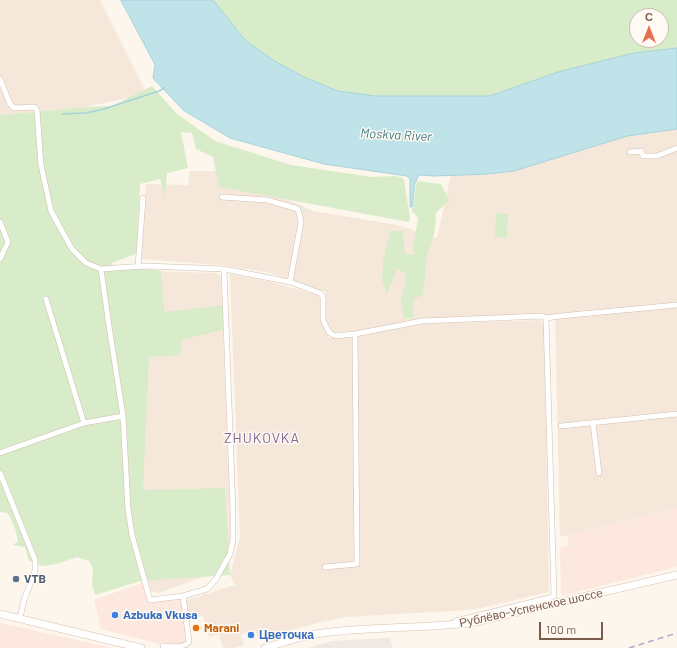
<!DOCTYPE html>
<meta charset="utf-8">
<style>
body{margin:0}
#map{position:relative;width:677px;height:648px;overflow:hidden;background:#fdf6ec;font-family:Barlow,sans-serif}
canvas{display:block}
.north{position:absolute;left:629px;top:8px;width:40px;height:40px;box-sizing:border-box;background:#fffaf3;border:1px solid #cabbb1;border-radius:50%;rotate:0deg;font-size:11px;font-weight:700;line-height:16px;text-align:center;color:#7a5c4d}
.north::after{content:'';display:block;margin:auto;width:14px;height:18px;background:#e76f51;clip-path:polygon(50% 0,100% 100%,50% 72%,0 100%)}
.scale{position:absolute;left:539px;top:622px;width:64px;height:18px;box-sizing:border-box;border:2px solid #7a5c4d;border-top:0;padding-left:5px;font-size:12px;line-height:14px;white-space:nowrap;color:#7a5c4d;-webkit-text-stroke:3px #fffaf3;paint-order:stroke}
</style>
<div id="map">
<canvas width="677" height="648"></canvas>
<div class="north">С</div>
<div class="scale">100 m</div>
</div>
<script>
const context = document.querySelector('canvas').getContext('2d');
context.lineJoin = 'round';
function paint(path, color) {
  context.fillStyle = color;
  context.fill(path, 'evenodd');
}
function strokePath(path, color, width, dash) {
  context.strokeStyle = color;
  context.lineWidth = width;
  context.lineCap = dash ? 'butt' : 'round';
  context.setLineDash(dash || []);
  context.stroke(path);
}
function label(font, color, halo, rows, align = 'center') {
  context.font = font + ' Barlow,sans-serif';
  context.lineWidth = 3;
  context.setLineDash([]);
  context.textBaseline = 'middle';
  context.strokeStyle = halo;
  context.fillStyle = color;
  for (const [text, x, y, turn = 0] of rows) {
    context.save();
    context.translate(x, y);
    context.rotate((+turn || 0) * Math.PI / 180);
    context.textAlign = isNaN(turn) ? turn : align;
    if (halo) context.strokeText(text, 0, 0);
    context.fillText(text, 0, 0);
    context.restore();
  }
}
paint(new Path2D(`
 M0 0H100L147 94 85 107 0 115Z
 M677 129V508L560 537 555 314 419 319 362 330 332 333 326 320V292L271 273 221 265 141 259 146 184 188 185 190 171H217L219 186 282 197 313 211 397 225 437 238 451 175 487 174 514 171 627 136Z
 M111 270 218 273 221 277 231 540 219 571 159 593 151 591 135 529Z
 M230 274 271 282 321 296V322L329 338 356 336 422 324 541 320 544 325 549 592 476 609 452 611 346 617 321 622 258 639 255 630 241 634 244 645 235 648H223L219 634 209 637 203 616 189 620 186 602 187 600 235 585 230 575 240 538Z`), '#f5e8da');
paint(new Path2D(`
 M677 508V567L561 596 560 547 568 545V535Z
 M144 582 149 603 182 599 189 648H175L101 629 94 600Z
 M0 623 113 648H0Z`), '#fde8e0');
paint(new Path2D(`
 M390 638 393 648H308L332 641Z`), '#efe9e4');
paint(new Path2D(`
 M213 0H677V48L634 53 558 72 490 96H376L338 91 306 78 276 62 246 41ZM637 16H661V40H637Z
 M152 86 176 113 215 141 291 165 372 177 394 176 401 177 404 180 410 218 409 222 219 187 213 157 196 149 192 133 181 132 188 168 167 173 165 197 160 179 140 184 137 253 110 264 161 271 164 312 225 305V329L182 340 180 355 149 357 143 490 225 488 230 575 140 581 95 595 92 584 93 568 89 561 77 557 57 564 42 566 29 561 25 547 13 545 18 541 15 528 8 513 0 512V115L85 107 112 106Z
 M417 181 441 184 449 200 436 213 435 230 427 256 423 295 414 299 413 317 404 319 401 301 407 274 397 269 387 294 382 280 383 262 390 231H403L405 254 414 255 413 249 418 218 412 211Z
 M496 213 508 214 507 237H495Z`), '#d8ecc9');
const water = new Path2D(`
 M121 0H213L246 41 276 62 306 78 338 91 375 96H490L558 72 634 53 677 48V129L627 136 514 171 487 174 434 176 419 175 415 183 412 207H410V179L407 176 324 164 230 138 183 110 153 78 155 65Z`);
paint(water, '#bfe3e8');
strokePath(water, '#a5d3da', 1);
strokePath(new Path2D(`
 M62 114 86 113 104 109 159 91 164 88`), '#a5d3da', 1.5);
const street = new Path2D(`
 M0 79 10 104 14 108 34 107 37 110 41 165 51 211 72 249 86 263 101 269 109 326 123 416 128 509 132 535 150 600 183 596 207 589 216 579 230 554 233 540V511L224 269
 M630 152 641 151 643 156H657L677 148
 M222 197 267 200 298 209 301 222 290 282
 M0 222 8 242 0 259
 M138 266 143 198
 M101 269 146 266 224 269 290 282 320 293 323 297V320L329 332 335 336 355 334 422 321 542 316 546 318 560 316 677 305
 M84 423 123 416
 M593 423 599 473
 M561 426 677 414
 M0 453 84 423 46 299
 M0 473 35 560V571L24 600 20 618
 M325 567 357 564 355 334
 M456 621 549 598 554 596 546 318
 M163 646C171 647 184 648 189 642L183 596`);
const secondary = new Path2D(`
 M0 614 141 648
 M265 648C286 641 309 634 331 632 379 626 427 629 475 622L677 575`);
strokePath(street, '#d1beb0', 6);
strokePath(secondary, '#d6c0b0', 8);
strokePath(street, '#fff', 5);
strokePath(secondary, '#fff', 7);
strokePath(new Path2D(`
 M629 648 677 633`), '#b9a8c9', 1.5, [6, 4]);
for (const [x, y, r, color] of [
 [16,579,4,"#5c6f8a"],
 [115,615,4,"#3f7fe0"],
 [196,628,4,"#e8710a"],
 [251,635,4,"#3f7fe0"]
]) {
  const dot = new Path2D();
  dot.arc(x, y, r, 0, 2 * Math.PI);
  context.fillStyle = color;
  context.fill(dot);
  strokePath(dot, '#fffaf3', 1.5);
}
label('bold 12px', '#4e5e75', '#fffaf3', [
 ["VTB",24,579]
], 'left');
label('12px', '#7a5c4d', '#fffaf3', [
 ["Рублёво-Успенское шоссе",531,608,-12]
]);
label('bold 12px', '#366cbe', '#fffaf3', [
 ["Azbuka Vkusa",123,615],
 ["Цветочка",259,635]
], 'left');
label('bold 12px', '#c56008', '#fffaf3', [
 ["Marani",204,628]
], 'left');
label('italic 13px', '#437c86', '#fffaf3', [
 ["Moskva River",396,135,3]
]);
context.letterSpacing = '1px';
label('14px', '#846695', '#fffaf3', [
 ["ZHUKOVKA",262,438]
]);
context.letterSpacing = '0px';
</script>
